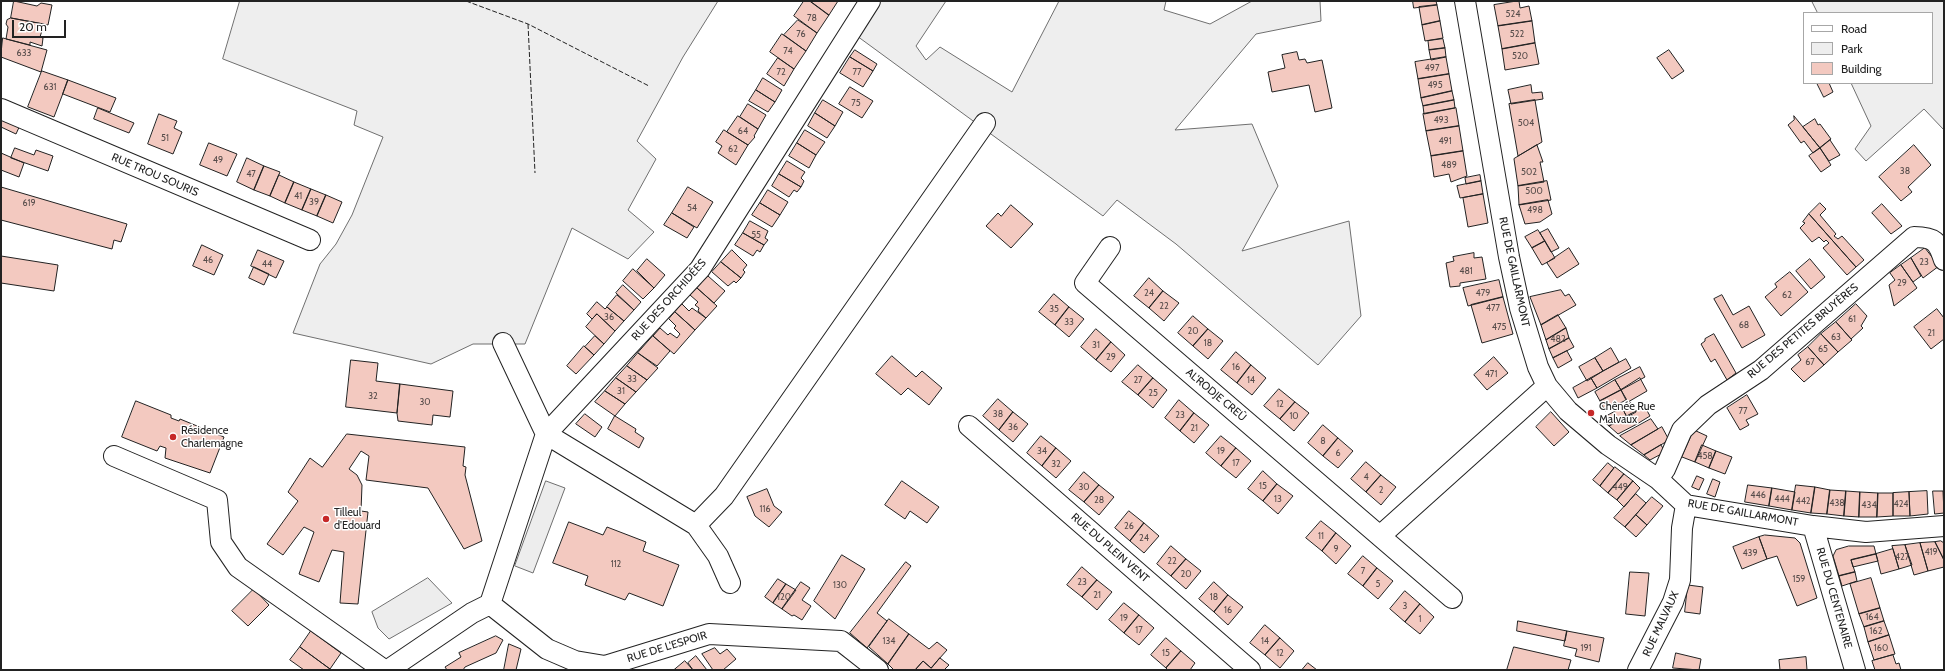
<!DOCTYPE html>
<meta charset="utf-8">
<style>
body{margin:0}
#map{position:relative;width:1945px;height:671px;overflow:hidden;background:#fff;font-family:Cabin,sans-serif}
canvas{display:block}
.frame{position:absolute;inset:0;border:2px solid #222;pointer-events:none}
.legend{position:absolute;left:1803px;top:12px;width:130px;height:72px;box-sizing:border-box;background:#fff;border:1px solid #a7a7a7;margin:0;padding:5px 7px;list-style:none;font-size:12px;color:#222}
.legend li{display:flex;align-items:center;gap:8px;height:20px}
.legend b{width:20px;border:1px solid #a7a7a7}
.scale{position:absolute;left:12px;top:20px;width:54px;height:18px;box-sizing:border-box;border:2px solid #222;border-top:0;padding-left:5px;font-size:12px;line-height:14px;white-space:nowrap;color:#222;-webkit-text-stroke:3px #fff;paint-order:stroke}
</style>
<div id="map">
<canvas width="1945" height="671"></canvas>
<div class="frame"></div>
<ul class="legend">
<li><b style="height:5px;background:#fff"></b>Road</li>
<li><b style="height:11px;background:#eee"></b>Park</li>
<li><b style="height:11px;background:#f3c9c0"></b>Building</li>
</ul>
<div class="scale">20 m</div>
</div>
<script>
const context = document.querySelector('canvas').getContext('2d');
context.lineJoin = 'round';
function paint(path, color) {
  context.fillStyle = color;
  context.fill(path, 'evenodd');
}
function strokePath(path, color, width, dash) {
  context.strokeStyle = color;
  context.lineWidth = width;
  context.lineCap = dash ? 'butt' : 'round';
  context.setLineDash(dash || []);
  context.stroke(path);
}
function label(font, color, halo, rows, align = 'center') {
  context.font = font + ' Cabin,sans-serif';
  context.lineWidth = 3;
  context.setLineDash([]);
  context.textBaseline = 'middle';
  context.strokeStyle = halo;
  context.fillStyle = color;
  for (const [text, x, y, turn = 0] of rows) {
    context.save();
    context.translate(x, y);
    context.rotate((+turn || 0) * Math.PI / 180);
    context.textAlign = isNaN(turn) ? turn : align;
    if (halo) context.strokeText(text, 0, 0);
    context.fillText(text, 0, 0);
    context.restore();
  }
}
const green = new Path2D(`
 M240 1H718L683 57 637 141 656 159 628 210 654 232 628 259 572 228 525 344H473L431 364 293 333 320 264 336 244 352 215 383 137 354 125 357 111 223 59Z
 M880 1H946L916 46 926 60 940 47 1012 92 1059 1H1166L1164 10 1210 24 1252 1H1320L1321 21 1256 34 1175 130 1252 124 1278 186 1242 251 1349 221 1361 316 1318 365 1176 244 1117 200 1103 216 857 36Z
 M1812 1H1944V130L1924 109 1866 161 1855 149 1871 126 1851 83H1932V13H1818Z`);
paint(green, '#eee');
strokePath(green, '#6f6f6f', 1);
const parking = new Path2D(`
 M546 481 565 488 533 573 515 566Z
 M428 578 452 603 389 639 378 628 372 612Z`);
paint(parking, '#ededed');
strokePath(parking, '#6f6f6f', 1);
const building = new Path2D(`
 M14 1 37 6 41 3 52 5 48 25 11 18Z
 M804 1H810L829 15 817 33 794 16Z
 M810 1H838L829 15Z
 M1413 1H1436L1437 5 1414 8Z
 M1519 1 1520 8 1529 6 1532 21 1498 26 1494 5Z
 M1437 5 1440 21 1422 25 1419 7Z
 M11 18 44 24 40 37 43 38 42 46 30 42V45L6 39 8 27 6 24 7 20Z
 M798 20 817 33 806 51 784 35Z
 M1440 21 1443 38 1425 41 1422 25Z
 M1532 21 1535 43 1502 49 1498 26Z
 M782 34 806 51 794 69 770 52Z
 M3 38 47 50 41 72 1 57Z
 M1443 39 1445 48 1429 50 1428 41Z
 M1535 43 1539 64 1505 70 1502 49Z
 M1445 48 1446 57 1431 60 1429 50Z
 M855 50 877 64 873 71 850 57Z
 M1669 50 1684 71 1672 79 1657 58Z
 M1297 52 1299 60 1305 59 1307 63 1322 60 1332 108 1315 112 1309 85 1272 92 1268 72 1285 68 1282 55Z
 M850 57 873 71 863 87 840 73Z
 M1446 57 1449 74 1418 79 1415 62Z
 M778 58 794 69 784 86 767 74Z
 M42 71 68 80 54 117 28 107Z
 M1449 74 1452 91 1421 98 1418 79Z
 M763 78 782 90 775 102 756 90Z
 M68 80 116 98 110 112 63 94Z
 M1817 83H1829L1833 92 1824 97Z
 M1531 85 1532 93 1542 92 1543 99 1511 104 1508 90Z
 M850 87 873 101 862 118 839 104Z
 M756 90 775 102 768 112 749 101Z
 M1452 91 1454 100 1423 106 1421 98Z
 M823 100 843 112 835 126 815 113Z
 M1454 100 1455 108 1424 114 1423 106Z
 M1535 100 1542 142 1518 156 1509 104Z
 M748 104 766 115 758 129 740 117Z
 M98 108 134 123 129 133 94 119Z
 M1456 108 1459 126 1426 131 1423 114Z
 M815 113 835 126 827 138 808 126Z
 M1 114 21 123 16 134 1 127Z
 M159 114 177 121 174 128 182 132 173 154 148 144Z
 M738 116 758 129 754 136 755 137 748 145 727 132Z
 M1794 116 1803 127 1820 148 1813 153 1804 141 1801 143 1788 125 1794 120Z
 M1815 119 1818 125 1820 124 1831 139 1820 148 1803 127Z
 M1459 126 1463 151 1431 156 1426 131Z
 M724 130 748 145 736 165 718 153 722 146 716 142Z
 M805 130 825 142 816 155 797 143Z
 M1830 140 1840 155 1829 161 1820 148Z
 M209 143 237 154 227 176 200 165Z
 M797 143 816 155 809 168 789 156Z
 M1537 145 1543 162H1540L1544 182 1518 186 1514 159Z
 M1914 145 1931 165 1908 187 1912 192 1901 201 1879 177Z
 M15 148 34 155 36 150 53 156 48 171 11 158Z
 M1820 148 1831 165 1821 172 1809 156Z
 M1463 151 1467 176 1451 182 1449 174 1434 177 1431 156Z
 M1 153 24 163 19 177 1 170Z
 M247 158 264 166 254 190 237 182Z
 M787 161 805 172 801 178 804 181 801 187 779 174Z
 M264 166 280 172 270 196 254 190Z
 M779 174 801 187 797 192 794 190 789 197 772 186Z
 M279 175 294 182 285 203 270 196Z
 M1480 175 1481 181 1466 184 1465 178Z
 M1481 181 1483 194 1460 198 1457 186Z
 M1547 181 1551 200 1519 205 1518 186Z
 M294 182 311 189 302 210 285 203Z
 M1 187 127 224 121 242 114 240 112 249 1 220Z
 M688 187 713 202 697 228 672 213Z
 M311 189 326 195 317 216 302 210Z
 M768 190 788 202 780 215 760 203Z
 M1483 194 1488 223 1468 227 1463 198Z
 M326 195 342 202 333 223 317 216Z
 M1548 200 1552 214 1540 222 1525 224 1519 205Z
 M760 203 780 215 772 227 752 215Z
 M1820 203 1826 209 1820 215 1836 234 1834 236 1838 239 1842 236 1864 260 1856 267 1809 214Z
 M1882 204 1902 226 1891 234 1872 213Z
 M1011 205 1033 224 1011 248 986 226 998 213 1001 216Z
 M672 213 694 227 687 238 664 225Z
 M1809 214 1856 267 1847 275 1823 248 1829 243 1826 240 1824 242 1819 237 1812 242 1800 228 1805 223 1803 222Z
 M750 221 768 231 765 238 768 240 764 245 743 233Z
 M1548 229 1559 248 1551 252 1540 233Z
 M1538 230 1545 241 1532 248 1525 237Z
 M743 233 764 245 760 252 757 250 753 256 735 245Z
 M1545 241 1555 258 1542 265 1532 248Z
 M202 245 223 255 214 275 193 266Z
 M1569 248 1579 264 1557 278 1547 263Z
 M1925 248 1939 266 1923 278 1911 258Z
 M258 250 284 261 276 278 251 266Z
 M732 250 747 265 743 270 745 272 741 278 721 262Z
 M1474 253V258L1482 257 1486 279 1460 283V286L1450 287 1446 263 1454 261 1453 257Z
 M1 256 58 265 54 291 1 283Z
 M1911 258 1921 276 1913 282 1901 265Z
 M647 259 665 275 654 288 637 271Z
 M1810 259 1825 277 1811 289 1796 271Z
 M721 262 741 278 736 283 734 281 728 286 712 272Z
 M1901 265 1917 288 1894 306 1889 285 1895 280 1890 273Z
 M254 267 269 274 264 285 249 278Z
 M633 269 654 288 643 299 623 281Z
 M1790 272 1808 292 1781 316 1765 297 1777 287 1775 284Z
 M708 276 725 291 714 303 697 288Z
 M1149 278 1163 291 1149 308 1134 296Z
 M1499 280 1503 297 1468 306 1463 288Z
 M623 285 641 302 634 310 616 293Z
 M697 288 717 306 706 318 698 311 699 308 695 305 698 302 690 295Z
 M1561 290 1565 296 1569 294 1576 305 1541 325 1530 297Z
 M1163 291 1179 303 1164 321 1149 308Z
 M1054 294 1069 307 1055 325 1039 312Z
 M617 295 634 310 624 321 607 307Z
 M1722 295 1733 315 1749 306 1765 335 1742 348 1714 299Z
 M1503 297 1513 334 1482 343 1471 305Z
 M597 302 605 309 607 307 624 321 615 331 597 314 592 319 587 314Z
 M682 304 689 311 692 308 706 318 695 330 675 312Z
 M1856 304 1867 316 1861 326 1863 328 1851 339 1836 322Z
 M1069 307 1084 319 1069 337 1055 325Z
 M1937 309 1944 318V339L1931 349 1914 327Z
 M675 312 695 330 674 354 653 336 660 328 668 335 670 333 677 338 680 334 674 328 676 326 669 319Z
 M597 314 615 331 604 344 586 327Z
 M1558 315 1566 328 1546 340 1541 325Z
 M1193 316 1208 329 1193 346 1178 333Z
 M1836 322 1852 340 1838 352 1821 334Z
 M1566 328 1569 338 1549 349 1546 340Z
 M1096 329 1111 342 1096 360 1081 347Z
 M1208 329 1223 341 1208 359 1193 346Z
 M1714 334 1736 373 1727 380 1715 359 1711 362 1701 344 1705 341V339Z
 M1821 334 1838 352 1824 365 1808 347Z
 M595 336 604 344 594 355 585 347Z
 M653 336 670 351 657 366 638 353Z
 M1569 338 1574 347 1553 358 1549 349Z
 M1111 342 1125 355 1111 372 1096 360Z
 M584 346 594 355 576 374 567 366Z
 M1808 347 1824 365 1804 382 1791 369 1801 360 1798 355Z
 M1611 348 1619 362 1603 371 1595 358Z
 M1567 351 1572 360 1558 368 1553 358Z
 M1236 352 1251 365 1237 383 1221 370Z
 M638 353 658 368 647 380 627 366Z
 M892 356 916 377 922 371 942 388 929 405 908 388 901 395 876 374Z
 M1494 357 1508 373 1487 390 1474 375Z
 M1595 358 1603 371 1587 381 1579 367Z
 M1626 359 1631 368 1597 388 1591 378Z
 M351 360 378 363 376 381 400 384 397 413 346 407Z
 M1138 365 1153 378 1138 395 1122 382Z
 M1251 365 1266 378 1252 395 1237 383Z
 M627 366 647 380 636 392 616 378Z
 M1640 367 1645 377 1621 390 1615 380Z
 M616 378 636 392 625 404 605 391Z
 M1153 378 1167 390 1153 408 1138 395Z
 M1591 378 1597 388 1578 398 1573 388Z
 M1640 378 1647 391 1628 402 1621 390Z
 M1615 380 1621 390 1600 401 1595 392Z
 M400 384 453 391 450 417 433 415 432 425 398 421 397 413Z
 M1279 389 1295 402 1280 419 1264 406Z
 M1621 390 1626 400 1605 411 1600 401Z
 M605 391 625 404 615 416 595 402Z
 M1747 395 1758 414 1746 420 1749 425 1740 430 1727 408Z
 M998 399 1013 412 999 430 983 416Z
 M1179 400 1194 413 1180 431 1165 418Z
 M136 401 171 415V418L179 421 180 419 224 437 210 473 165 458 166 448 160 446 157 451 122 437Z
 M1295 402 1309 413 1294 431 1280 419Z
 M1631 403 1636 412 1627 417 1622 408Z
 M1645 407 1650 416 1637 424 1631 414Z
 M1622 408 1627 417 1609 426 1601 419Z
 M1013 412 1028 424 1013 442 999 430Z
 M1551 412 1569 432 1554 446 1536 427Z
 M1194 413 1209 425 1194 443 1180 431Z
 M585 414 602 427 595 437 576 424Z
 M1631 414 1637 424 1618 434 1609 426Z
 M615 416 636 429 635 432 644 438 639 448 608 429Z
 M1651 419 1658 429 1631 445 1620 436Z
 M1323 425 1338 438 1323 456 1308 443Z
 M1662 427 1669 440 1644 455 1631 445Z
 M1694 430 1707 436 1695 462 1682 457Z
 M347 434 465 447 463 466 466 467 465 475 482 541 464 549 428 488 366 480 369 456 361 451 349 469 357 475 362 485 361 511 368 512 358 604 340 603 344 552 332 550 319 582 299 574 314 532 304 527 283 555 267 544 298 501 288 492 310 458 322 467Z
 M1041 436 1056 448 1042 466 1027 453Z
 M1221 436 1236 448 1221 466 1206 453Z
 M1338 438 1353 451 1338 468 1323 456Z
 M1661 445 1665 452 1650 460 1644 455Z
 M1702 445 1716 451 1709 468 1695 462Z
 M1056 448 1071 461 1056 478 1042 466Z
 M1236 448 1251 461 1236 478 1221 466Z
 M1716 451 1732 457 1725 474 1709 468Z
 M1366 462 1381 475 1366 492 1351 479Z
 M1608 463 1614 468 1600 486 1593 480Z
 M1615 467 1624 474 1608 493 1600 486Z
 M1263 471 1277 484 1263 501 1248 489Z
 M1084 472 1099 485 1084 502 1069 490Z
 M1624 474 1633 481 1617 500 1608 493Z
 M1381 475 1396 487 1381 505 1366 492Z
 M1697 476 1704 479 1699 490 1692 487Z
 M1713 479 1720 482 1715 497 1707 494Z
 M902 481 939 507 927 523 910 511 905 519 885 505Z
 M1633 481 1640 488 1624 507 1617 500Z
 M1277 484 1293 496 1278 514 1263 501Z
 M1099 485 1114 497 1099 515 1084 502Z
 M1748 485 1772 488 1769 506 1745 502Z
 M1796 485 1815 487 1811 513 1792 510Z
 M1815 487 1830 490 1827 514 1811 513Z
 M1772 488 1795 492 1792 510 1769 506Z
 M767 489 774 506 782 512 769 527 755 516 747 497Z
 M1830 490 1846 491 1844 516 1827 514Z
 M1846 491 1860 492 1859 517 1844 516Z
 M1927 491 1928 514 1910 516 1909 492Z
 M1933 491H1943L1944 513 1935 514Z
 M1860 492 1878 493 1877 517H1859Z
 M1909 492 1910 516H1893V493Z
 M1878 493H1893V516L1877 517Z
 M1636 494 1646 503 1625 527 1614 518Z
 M1652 497 1663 506 1647 525 1636 515Z
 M1129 511 1144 523 1130 541 1115 528Z
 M1636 515 1647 525 1636 537 1625 527Z
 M1321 521 1336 533 1322 551 1306 538Z
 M569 522 603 535 607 527 646 542 643 551 679 565 663 606 629 593 625 600 585 585 588 576 553 563Z
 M1144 523 1159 536 1144 553 1130 541Z
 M1336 533 1351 546 1336 564 1322 551Z
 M1765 535 1795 538 1800 543 1817 598 1797 606 1777 556 1767 559 1759 537Z
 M1759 537 1767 559 1742 569 1733 547Z
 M1941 541 1944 543V560L1935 542Z
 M1935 542 1944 560V567L1928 571 1920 543Z
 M1920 543 1928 571 1914 575 1905 545Z
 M1905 545 1912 565 1899 569 1892 546Z
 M1171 546 1186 559 1171 576 1157 564Z
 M1849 546H1874L1876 554 1851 560 1855 572 1839 576 1833 556 1836 550Z
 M1893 549 1899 569 1881 574 1876 554Z
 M1876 554 1878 561 1853 567 1851 560Z
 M842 555 865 569 835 619 814 601Z
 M1363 556 1377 568 1363 586 1348 574Z
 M1186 559 1201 571 1186 589 1171 576Z
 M906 562 911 566 877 613 887 621 867 648 850 633Z
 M1082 567 1097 580 1082 597 1067 585Z
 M1377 568 1393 581 1378 599 1363 586Z
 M1630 572 1649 573 1645 616 1626 614Z
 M1855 572 1857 581 1842 586 1839 576Z
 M1871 578 1880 608 1859 614 1850 584Z
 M778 579 786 584 773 603 765 597Z
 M1097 580 1112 592 1097 610 1082 597Z
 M801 582 810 588 802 600 811 606 802 620 794 615 792 616 782 609Z
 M1214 582 1228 595 1214 612 1199 599Z
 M786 584 796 590 782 609 773 603Z
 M1688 585 1703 587 1700 614 1685 612Z
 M254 589 269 605 248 626 232 611Z
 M1405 591 1420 604 1405 622 1390 609Z
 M1228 595 1243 607 1228 625 1214 612Z
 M1124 603 1139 615 1124 633 1109 620Z
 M1420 604 1434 617 1420 634 1405 622Z
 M1880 608 1884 621 1864 627 1859 614Z
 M1139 615 1154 628 1139 645 1124 633Z
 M889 619 909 634 888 664 869 647Z
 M1518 621 1567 631 1565 641 1517 631Z
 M1884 621 1889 635 1868 642 1864 627Z
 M1265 625 1280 638 1265 655 1250 643Z
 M311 631 341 653 330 669 300 647Z
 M1567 631 1604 638 1599 662 1575 656 1577 649 1564 646Z
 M909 634 929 649 937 642 947 650 931 668 923 661 915 670H894L888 664Z
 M1889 635 1895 654 1874 660 1868 642Z
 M496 636 503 640 496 653 465 667 463 670H447L445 667 461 657 459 653Z
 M1166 638 1181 651 1166 668 1151 655Z
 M1280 638 1294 651 1280 668 1265 655Z
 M509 644 521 649 516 670H504Z
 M300 647 330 669 329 670H304L290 660Z
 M1514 647 1571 660 1568 670H1507Z
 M715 648 720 654 727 649 736 659 723 670H713L702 654Z
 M1181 651 1195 663 1190 670H1168L1166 668Z
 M1676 653 1701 659 1699 670 1673 668Z
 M1893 655 1896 664 1899 663 1901 670H1875L1872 661Z
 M696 656 707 670H693L688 663Z
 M1806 657 1807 670H1780L1779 660Z
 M940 658 949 665 944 670H915L923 661 931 668Z
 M685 661 693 670H674Z
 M1308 663 1317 670H1302Z`);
paint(building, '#f3c9c0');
strokePath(building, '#222', 1);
const minor = new Path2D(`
 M1465 1 1509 257 1520 308 1538 367 1547 386 1568 411 1608 445 1658 479 1686 505 1813 526 1866 532 1944 526
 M1 109 310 240
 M1110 247 1085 283 1452 598
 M503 343 546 434 696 525 718 556 730 583
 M969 426 1250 670
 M114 456 217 500 221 542 238 567 384 670
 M1658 479 1665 469 1682 430 1708 405 1761 370 1914 237C1934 237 1938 241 1944 260
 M696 525 724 496 985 123
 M1813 526 1855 670
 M1380 536 1547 386
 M490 604 546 434 700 269 870 1
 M490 604 547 649 575 661 605 666 709 634 841 641 878 670
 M388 670 472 613 490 604
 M1638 670 1673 602 1680 580 1682 528 1686 505`);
strokePath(minor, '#222', 22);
strokePath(minor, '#fff', 20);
strokePath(new Path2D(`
 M466 1 528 24 649 86
 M528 24 535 173`), '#222', 1, [5, 2]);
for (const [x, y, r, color] of [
 [1591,413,4,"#c62828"],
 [173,437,4,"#c62828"],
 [326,519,4,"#c62828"]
]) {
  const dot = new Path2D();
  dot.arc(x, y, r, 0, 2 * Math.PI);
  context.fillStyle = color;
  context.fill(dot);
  strokePath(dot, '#fff', 1.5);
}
label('9px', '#564c4a', null, [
 ["524",1513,14],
 ["78",812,18],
 ["76",801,34],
 ["522",1517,34],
 ["74",788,51],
 ["633",24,53],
 ["520",1520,56],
 ["497",1432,68],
 ["72",781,72],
 ["77",857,72],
 ["495",1435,85],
 ["631",50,87],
 ["75",856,103],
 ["493",1441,120],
 ["504",1526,123],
 ["64",743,131],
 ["51",165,138],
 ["491",1445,141],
 ["62",733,149],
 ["49",218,160],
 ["489",1449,165],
 ["38",1905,171],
 ["502",1529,172],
 ["47",251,174],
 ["500",1534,191],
 ["41",298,196],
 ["39",314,202],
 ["619",29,203],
 ["54",692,208],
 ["498",1535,210],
 ["55",756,235],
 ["46",208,260],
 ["23",1924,262],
 ["44",267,264],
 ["481",1466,271],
 ["29",1902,283],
 ["24",1149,293],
 ["479",1483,293],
 ["62",1787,295],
 ["22",1164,306],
 ["477",1493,308],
 ["35",1054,309],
 ["36",609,317],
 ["61",1852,319],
 ["33",1069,322],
 ["68",1744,325],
 ["475",1499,327],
 ["20",1193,331],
 ["21",1931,333],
 ["63",1836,337],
 ["482",1558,339],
 ["18",1208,343],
 ["31",1096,345],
 ["65",1823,349],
 ["29",1111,357],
 ["67",1810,362],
 ["16",1236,367],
 ["471",1491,374],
 ["33",632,379],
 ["27",1138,380],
 ["14",1251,380],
 ["31",621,391],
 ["25",1153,393],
 ["32",373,396],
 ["30",425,402],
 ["12",1280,404],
 ["77",1743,411],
 ["38",998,414],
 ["23",1180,415],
 ["10",1294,416],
 ["36",1013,427],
 ["21",1194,428],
 ["8",1323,441],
 ["34",1042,451],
 ["19",1221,451],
 ["6",1338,453],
 ["458",1705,456],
 ["17",1236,463],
 ["32",1056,464],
 ["4",1366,477],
 ["15",1263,486],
 ["30",1084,487],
 ["449",1620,487],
 ["2",1381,490],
 ["446",1758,495],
 ["13",1278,499],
 ["444",1782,499],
 ["28",1099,500],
 ["442",1803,501],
 ["438",1837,503],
 ["424",1901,504],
 ["434",1869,505],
 ["116",765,509],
 ["26",1129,526],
 ["11",1321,536],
 ["24",1144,538],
 ["9",1336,549],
 ["419",1931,552],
 ["439",1750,553],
 ["427",1902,557],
 ["22",1172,561],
 ["112",616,564],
 ["7",1363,571],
 ["20",1186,574],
 ["159",1799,579],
 ["23",1082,582],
 ["5",1378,584],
 ["130",840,585],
 ["21",1097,595],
 ["120",784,597],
 ["18",1214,597],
 ["3",1405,606],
 ["16",1228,610],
 ["164",1872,617],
 ["19",1124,618],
 ["1",1420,619],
 ["17",1139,630],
 ["162",1876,631],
 ["134",889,641],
 ["14",1265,641],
 ["191",1586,648],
 ["160",1881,648],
 ["15",1166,653],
 ["12",1280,653]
]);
label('11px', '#222', '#fff', [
 ["RUE TROU SOURIS",155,175,23],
 ["RUE DE GAILLARMONT",1514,272,78],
 ["RUE DES ORCHIDÉES",669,300,-48],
 ["RUE DES PETITES BRUYÈRES",1803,331,-40],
 ["AL'RODJE CREÛ",1216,395,40],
 ["RUE DE GAILLARMONT",1743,513,10],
 ["RUE DU PLEIN VENT",1110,548,41],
 ["RUE DU CENTENAIRE",1834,598,74],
 ["RUE MALVAUX",1661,624,-65],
 ["RUE DE L'ESPOIR",667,647,-17]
]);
label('11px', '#222', '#fff', [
 ["Chênée Rue",1599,407],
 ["Malvaux",1599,420],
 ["Résidence",181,431],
 ["Charlemagne",181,444],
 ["Tilleul",334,513],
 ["d'Edouard",334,526]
], 'left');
</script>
